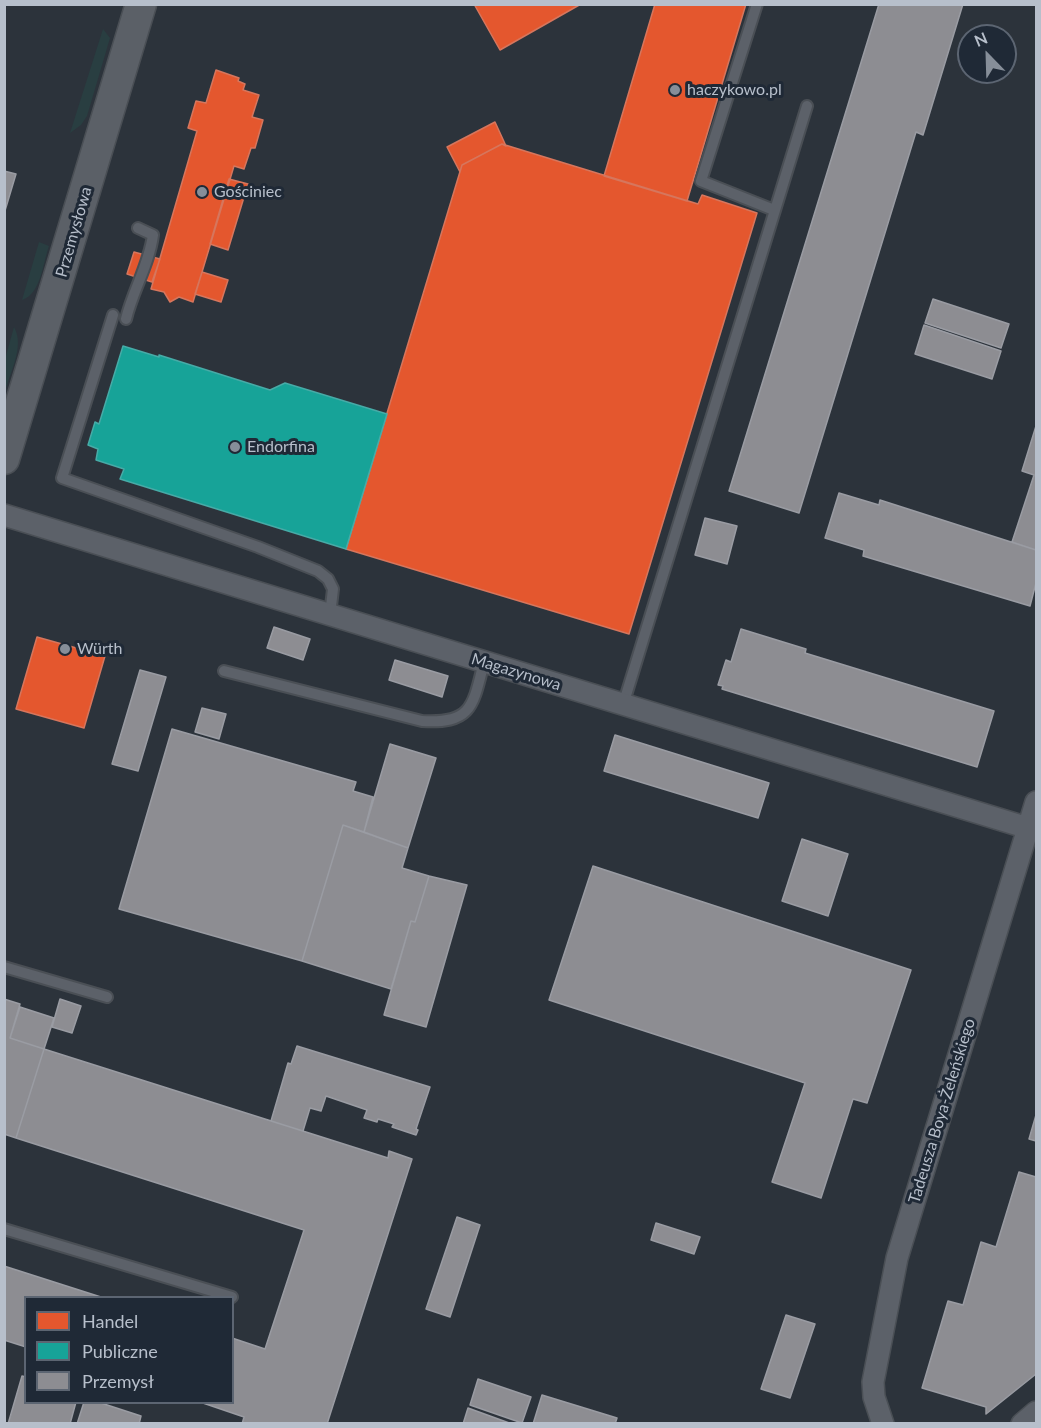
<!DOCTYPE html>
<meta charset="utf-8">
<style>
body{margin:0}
#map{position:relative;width:1041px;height:1428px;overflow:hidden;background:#2c333b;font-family:Lato,sans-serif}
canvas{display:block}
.frame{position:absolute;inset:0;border:6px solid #b7bfcb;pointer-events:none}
.legend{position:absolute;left:24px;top:1296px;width:210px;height:108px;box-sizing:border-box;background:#1f2936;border:2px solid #5c6572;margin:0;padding:8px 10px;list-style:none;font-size:18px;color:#b7bfcb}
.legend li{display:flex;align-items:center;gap:12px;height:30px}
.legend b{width:30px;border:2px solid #5c6572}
.north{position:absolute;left:957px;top:24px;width:60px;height:60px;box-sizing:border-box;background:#1f2936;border:2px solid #5c6572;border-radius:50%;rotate:337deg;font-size:16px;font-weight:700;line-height:24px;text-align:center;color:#b7bfcb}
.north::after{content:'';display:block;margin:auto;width:21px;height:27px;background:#868e99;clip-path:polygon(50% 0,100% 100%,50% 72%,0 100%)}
</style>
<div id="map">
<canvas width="1041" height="1428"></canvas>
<div class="frame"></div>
<ul class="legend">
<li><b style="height:16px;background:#e4572e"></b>Handel</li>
<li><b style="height:16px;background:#17a398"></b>Publiczne</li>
<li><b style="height:16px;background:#8d8d92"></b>Przemysł</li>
</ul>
<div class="north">N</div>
</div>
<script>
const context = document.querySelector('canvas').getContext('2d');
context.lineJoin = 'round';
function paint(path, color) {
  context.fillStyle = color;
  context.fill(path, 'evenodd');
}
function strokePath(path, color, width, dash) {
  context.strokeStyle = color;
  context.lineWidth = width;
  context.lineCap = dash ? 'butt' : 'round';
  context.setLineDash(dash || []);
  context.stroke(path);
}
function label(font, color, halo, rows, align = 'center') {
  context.font = font + ' Lato,sans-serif';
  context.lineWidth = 6;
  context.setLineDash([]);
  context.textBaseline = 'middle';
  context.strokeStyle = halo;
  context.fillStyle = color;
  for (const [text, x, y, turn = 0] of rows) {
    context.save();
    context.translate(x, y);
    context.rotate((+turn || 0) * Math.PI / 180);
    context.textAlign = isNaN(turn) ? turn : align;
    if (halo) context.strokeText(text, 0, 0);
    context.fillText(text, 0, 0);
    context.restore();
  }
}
paint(new Path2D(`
 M103 29 110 38 87 116 81 125 70 133Z
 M39 242 49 246C43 263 41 294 22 300Z
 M14 327C25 346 10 372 5 392V359Z`), '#293e41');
const shops = new Path2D(`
 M474 4H581L500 50Z
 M655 4H746L687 201 604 176Z
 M216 70 239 78 238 81 245 84 243 90 259 95 252 117 263 120 255 148H251L244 169 234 166 193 302 179 297 170 302 164 292 151 289 197 131 188 128 196 101 206 103Z
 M495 122 506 146 502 144 462 165 460 172 447 147Z
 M502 144 698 204 702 195 757 213 629 634 346 549 462 165Z
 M229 179 248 184 228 250 210 244Z
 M134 252 160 259 152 282 127 274Z
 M202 272 228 280 221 302 195 294Z
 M37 637 105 656 84 728 16 709Z`);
paint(shops, '#e4572e');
strokePath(shops, '#d6765d', 1.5);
const public = new Path2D(`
 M123 346 159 357V355L270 390 285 383 387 414 346 549 120 479 124 469 96 460 98 449 88 445 95 422 99 424Z`);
paint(public, '#17a398');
strokePath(public, '#47aba7', 1.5);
const industry = new Path2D(`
 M879 4H963L923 135 916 132 799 513 729 491Z
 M4 171 16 174 4 214Z
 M933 299 1009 324 1001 348 925 323Z
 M924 325 1001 351 992 379 915 354Z
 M1036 426V550L1012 542 1034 475 1022 471Z
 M839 493 879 505 880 500 1036 550V583L1030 606 863 556 864 550 825 538Z
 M705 518 737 526 727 564 695 555Z
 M274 627 310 639 303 660 267 648Z
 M741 629 806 649 805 653 994 711 977 767 722 689 723 686 718 685 726 660 731 662Z
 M395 660 448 676 442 697 389 680Z
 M140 670 166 677 138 771 112 764Z
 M202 708 226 714 219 739 195 732Z
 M172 729 356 782 353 791 373 797 364 832 343 825 302 961 119 909Z
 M615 735 769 783 758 818 604 771Z
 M390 744 436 758 408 848 364 832Z
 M343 825 408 848 402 868 429 876 415 922 411 921 391 989 302 961Z
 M802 839 848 854 828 916 782 901Z
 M593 866 911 970 867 1103 853 1099 821 1198 772 1182 805 1083 549 1000Z
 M429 876 467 885 426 1027 384 1015 411 921 415 922Z
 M4 999 20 1004 10 1038 44 1049 16 1138 4 1134Z
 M60 999 81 1006 72 1033 52 1027Z
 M20 1007 54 1018 44 1049 10 1038Z
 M297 1046 430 1087 416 1129 418 1130 416 1135 392 1127 394 1124 378 1119 377 1122 364 1118 367 1110 326 1096 321 1111 310 1108 303 1131 271 1121 288 1063 291 1064Z
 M44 1049 388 1158 389 1151 412 1159 327 1424H242L244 1417 200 1402H232V1338L265 1349 304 1230 16 1138Z
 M1036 1115V1141L1029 1139Z
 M1019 1172 1036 1177V1374L986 1414V1407L922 1388 948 1301 963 1305 981 1242 996 1247Z
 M457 1217 480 1225 450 1317 426 1309Z
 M656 1223 700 1237 694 1254 651 1240Z
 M4 1266 104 1298H26V1347L4 1340Z
 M786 1315 815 1324 790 1398 761 1389Z
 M22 1376 26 1377V1402H76L70 1424H8Z
 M478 1379 531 1397 522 1423 470 1405Z
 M542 1395 617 1418 615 1424H533Z
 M84 1402H98L141 1416 139 1424H77Z
 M468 1408 512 1424H463Z`);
paint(industry, '#8d8d92');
strokePath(industry, '#9a9ca3', 1.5);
const lane = new Path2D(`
 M757 4 701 181 774 210
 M113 315 62 478 258 547 318 571 328 579 333 589 330 615
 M126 319C133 290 149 265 153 235L138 228
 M224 671 422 721C472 724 473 706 484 662
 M623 705 807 106
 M4 967 107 997
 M4 1229 232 1297`);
const street = new Path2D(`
 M4 515 1028 828
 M883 1424 874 1397 873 1382 897 1258 1036 802
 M1022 1424 1036 1412`);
const secondary = new Path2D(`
 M4 459 141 4`);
strokePath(lane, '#4a4f55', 14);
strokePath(street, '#4a4f55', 24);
strokePath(secondary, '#4a4f55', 33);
strokePath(lane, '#5c6169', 10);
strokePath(street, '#5c6169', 21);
strokePath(secondary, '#5b6067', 30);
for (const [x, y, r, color] of [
 [675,90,6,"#868e99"],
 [202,192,6,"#868e99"],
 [235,447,6,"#868e99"],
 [65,649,6,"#868e99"]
]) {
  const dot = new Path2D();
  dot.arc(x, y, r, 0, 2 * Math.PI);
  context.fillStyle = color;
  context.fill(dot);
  strokePath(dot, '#1f2936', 2);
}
label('16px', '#b7bfcb', '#1f2936', [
 ["haczykowo.pl",687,90],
 ["Gościniec",214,192],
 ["Endorfina",247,447],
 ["Würth",77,649]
], 'left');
label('16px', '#b7bfcb', '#1f2936', [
 ["Przemysłowa",74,232,-74],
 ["Magazynowa",516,672,17],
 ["Tadeusza Boya-Żeleńskiego",942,1111,-73]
]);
</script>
